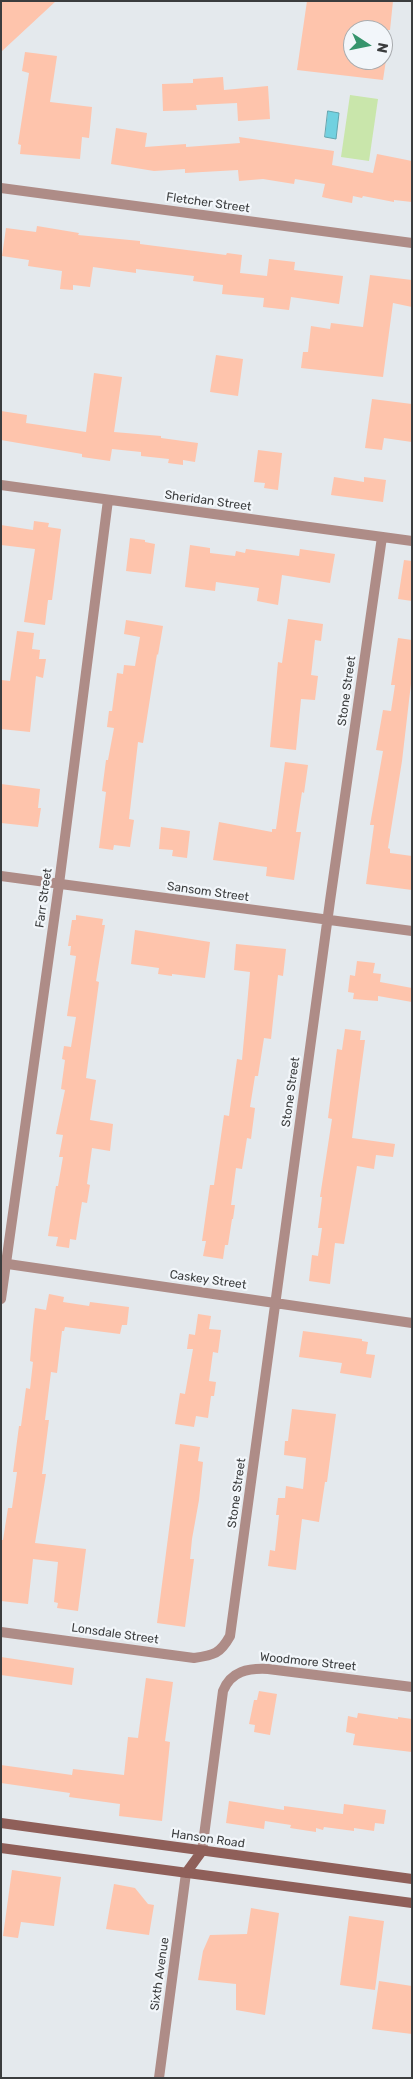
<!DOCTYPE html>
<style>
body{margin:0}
#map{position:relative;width:413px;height:2079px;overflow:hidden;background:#e4e9ed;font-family:Rubik,sans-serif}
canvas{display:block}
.frame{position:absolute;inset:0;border:2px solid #3b3d3e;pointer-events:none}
.north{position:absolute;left:343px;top:20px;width:50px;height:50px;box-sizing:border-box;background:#f2f6fa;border:1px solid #a9acaf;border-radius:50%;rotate:101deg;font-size:14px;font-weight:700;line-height:20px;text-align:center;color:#3b3d3e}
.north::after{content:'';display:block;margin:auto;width:18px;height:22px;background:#36946c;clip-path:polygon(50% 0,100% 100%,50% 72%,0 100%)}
</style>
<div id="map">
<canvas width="413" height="2079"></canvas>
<div class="frame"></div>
<div class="north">N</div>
</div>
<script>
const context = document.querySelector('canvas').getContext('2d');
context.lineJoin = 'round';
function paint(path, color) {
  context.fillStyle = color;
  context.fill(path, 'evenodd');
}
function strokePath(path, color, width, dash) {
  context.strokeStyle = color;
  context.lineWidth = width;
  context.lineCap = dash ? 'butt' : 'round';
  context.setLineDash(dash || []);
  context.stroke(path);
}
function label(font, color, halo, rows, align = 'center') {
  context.font = font + ' Rubik,sans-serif';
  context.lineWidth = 4.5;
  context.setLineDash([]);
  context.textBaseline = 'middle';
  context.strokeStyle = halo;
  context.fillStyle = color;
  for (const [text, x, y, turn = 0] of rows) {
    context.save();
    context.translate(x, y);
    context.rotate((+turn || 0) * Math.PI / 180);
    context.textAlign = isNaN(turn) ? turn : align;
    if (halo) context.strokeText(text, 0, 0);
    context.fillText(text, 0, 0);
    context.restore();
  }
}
paint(new Path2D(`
 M350 95 378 99 369 161 341 157Z`), '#c9e6ab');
const water = new Path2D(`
 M328 111 339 113 336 139 325 137Z`);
paint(water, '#71d1e0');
strokePath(water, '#61a5af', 1);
paint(new Path2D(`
 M1 1H56L1 52Z
 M307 1H393L390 30H353V60H386L383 80 297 70Z
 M25 52 57 56 50 102 92 107 89 138 82 137 80 159 20 154 21 145 18 144 29 73 22 71Z
 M223 77 224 90 268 86 270 119 238 121 237 103 196 105 197 110 163 111 162 84 193 83V79Z
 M116 128 147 133 145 147 186 144V147L240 143 239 137 334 151 332 165 373 173 377 154 412 161V202L394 200V202L363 196 362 198 353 196 352 203 331 199 322 197 325 184 295 179 294 184 263 179 239 181 238 170 185 173V169L154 171 111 164Z
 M37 226 79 233 78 235 140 241V244L226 255 227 253 242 255 240 273 267 276 269 259 295 262 294 270 343 276 339 304 291 297 289 310 263 307 264 298 222 294 223 285 193 281 194 276 136 269V273L93 267 90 287 73 285V290L60 289 62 271 28 266 29 260 2 256 6 228 36 232Z
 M370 275 412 280V307L393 303 383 377 301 368 303 352H308L311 326 330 329 331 323 363 327Z
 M216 355 243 359 238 396 210 392Z
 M94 373 122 377 114 432 161 436V438L198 443 195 462 183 460V465L168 463 169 459 141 456V452L112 449 110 461 82 457V454L1 440V411L27 415 26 423 86 432Z
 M372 399 412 404V442L384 438 382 450 365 448Z
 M258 450 282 453 278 490 264 488 265 483 254 482Z
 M334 477 364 482V477L386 480 383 502 331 495Z
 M34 521 49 523 48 527 61 529 52 600H48L45 625 24 622 35 549 1 545V525L33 530Z
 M130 538 145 540V542L155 544 151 574 126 571Z
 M190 545 210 548V553L235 556 236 551 245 553 246 549 299 556 300 549 335 554 330 583 282 575 278 605 257 601 259 588 216 582 215 591 185 587Z
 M404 560 412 561V601L398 599Z
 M288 619 323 624 321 641 315 640 312 667 311 675 318 676 315 700 301 699 296 750 270 747 278 662 282 663Z
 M126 620 163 626 158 655 157 654 143 743 138 742 129 819 134 820 130 847 114 845 113 850 99 848 106 792 102 791 106 760H108L114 728 107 727 109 711H112L117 673 123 674 124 665 135 666 140 637 124 634Z
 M17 631 34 633 32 649 40 650 39 659H46L43 678 36 676 30 732 1 729V680L10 681Z
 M398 638 412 640V675L402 761 388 848 390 849V853L412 856V890L366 884 374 825H370L383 751 376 750 383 710 391 711 395 685H391Z
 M285 762 308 765 304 793 302 792 296 832H301L294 880 266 876 267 867 213 860 219 822 272 832V829H276Z
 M1 784 40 789 38 808H41L38 827 1 823Z
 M161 827 190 831 187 858 172 856 173 850 159 849Z
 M76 915 103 919 102 925H105L96 981 99 982 86 1078 96 1080 90 1120 113 1124 110 1151 92 1148 87 1184 90 1185 87 1203 82 1202 76 1240 70 1239 69 1248 56 1246 58 1237 48 1236 56 1186H58L63 1157H59L63 1135 56 1134 65 1090 61 1089 65 1060 62 1059 64 1046 71 1047 76 1017 67 1016 76 956 70 955 71 946H68L72 920H76Z
 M135 930 210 942 205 978 172 974V976L158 974 159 968 131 964Z
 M236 944 286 949 283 976 278 975 271 1039 264 1038 258 1076H255L250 1107 255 1108 251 1139 247 1138 242 1169 236 1168 231 1205H235L233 1219H232L228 1245H225L223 1259 203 1256 206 1241H202L210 1185H214L224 1115 229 1116 237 1059 242 1060 250 972 234 970Z
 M357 961 375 963 373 973 381 974 380 982 412 988V1002L378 996V1001L353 999 354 993 348 992 350 975 355 976Z
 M345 1029 361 1031 360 1040H365L352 1138 395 1144 393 1157 376 1155 374 1169 357 1166 344 1244 335 1243 330 1284 309 1281 312 1255 318 1256 322 1228H318L322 1197H320L332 1119 328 1118 337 1049 342 1050Z
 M49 1294 64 1297 63 1302 89 1306 90 1302 129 1307 127 1325H122L120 1334 65 1327 64 1331H62L57 1373 51 1372 45 1420H49L42 1474H46L35 1543 86 1549 78 1611 57 1608 58 1603 54 1602 58 1562 33 1559 28 1604 1 1601V1540H3L8 1508H12L17 1472H13L19 1426H21L26 1388 30 1389 33 1362 30 1361 33 1326 35 1308 46 1310Z
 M198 1314 211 1316 209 1329 221 1330 218 1353 213 1352 209 1381 216 1382 214 1396H211L208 1418 196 1416 194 1427 175 1424 180 1393 185 1394 193 1349H187L189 1334 195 1335Z
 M303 1331 362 1339V1341L368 1342 366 1354 375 1355 371 1378 340 1373 342 1363 299 1357Z
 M292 1409 336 1414 327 1482H325L319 1522 302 1519 296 1570 268 1566 270 1550 275 1551 279 1515H276L278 1498H285L286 1486 303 1489 306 1458 284 1455 285 1441H288Z
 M180 1444 200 1447 198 1461 203 1462 199 1500 192 1539 190 1559H194L185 1627 157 1623Z
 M1 1657 74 1668 72 1685 1 1675Z
 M146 1678 173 1682 165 1741 170 1742 162 1821 119 1816 120 1804 69 1797 70 1793 1 1783V1765L72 1775 73 1769 124 1775 128 1737 138 1738Z
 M259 1691 277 1694 270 1735 254 1732 255 1725 249 1724 254 1700H257Z
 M358 1713 398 1719V1717L412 1719V1752L353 1745 355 1734 346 1732 348 1716 357 1718Z
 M229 1801 284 1810V1806L343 1814 344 1804 386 1810 384 1824 375 1823 374 1831 354 1828V1831L324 1827 323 1830 316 1828V1832L290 1828 291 1825 265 1821 264 1829 226 1823Z
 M12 1870 61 1877 54 1926 21 1922 18 1938 3 1936Z
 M114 1884 135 1888 148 1904 154 1905 149 1935 106 1929Z
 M251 1908 279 1913 265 2015 236 2010V1984L198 1980 203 1951 210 1935 247 1934Z
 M349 1916 384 1921 375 1990 340 1985Z
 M379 1981 412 1986V2034L372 2029Z`), '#fec4ac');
strokePath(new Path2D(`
 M1 188 412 243
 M1 485 412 541
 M1 876 412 931
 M1 1263 412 1323
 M1 1299 59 884 108 500
 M1 1632 194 1658C214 1655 220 1654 230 1636L330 901 382 537
 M202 1851 223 1691C231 1671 248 1668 268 1669L412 1687
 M159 2078 186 1873`), '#ae8c87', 10);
strokePath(new Path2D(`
 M1 1823 412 1879
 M1 1848 412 1903
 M186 1873 202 1851`), '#8f5f59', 10);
label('12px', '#3b3d3e', '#f2f6fa', [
 ["Fletcher Street",208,203,8],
 ["Sheridan Street",208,501,8],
 ["Stone Street",347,691,-82],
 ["Sansom Street",208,892,8],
 ["Farr Street",44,898,-82],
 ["Stone Street",291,1092,-82],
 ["Caskey Street",208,1280,8],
 ["Stone Street",237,1493,-82],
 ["Lonsdale Street",115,1634,8],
 ["Woodmore Street",308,1662,6],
 ["Hanson Road",208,1839,8],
 ["Sixth Avenue",160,1974,-82]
]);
</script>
